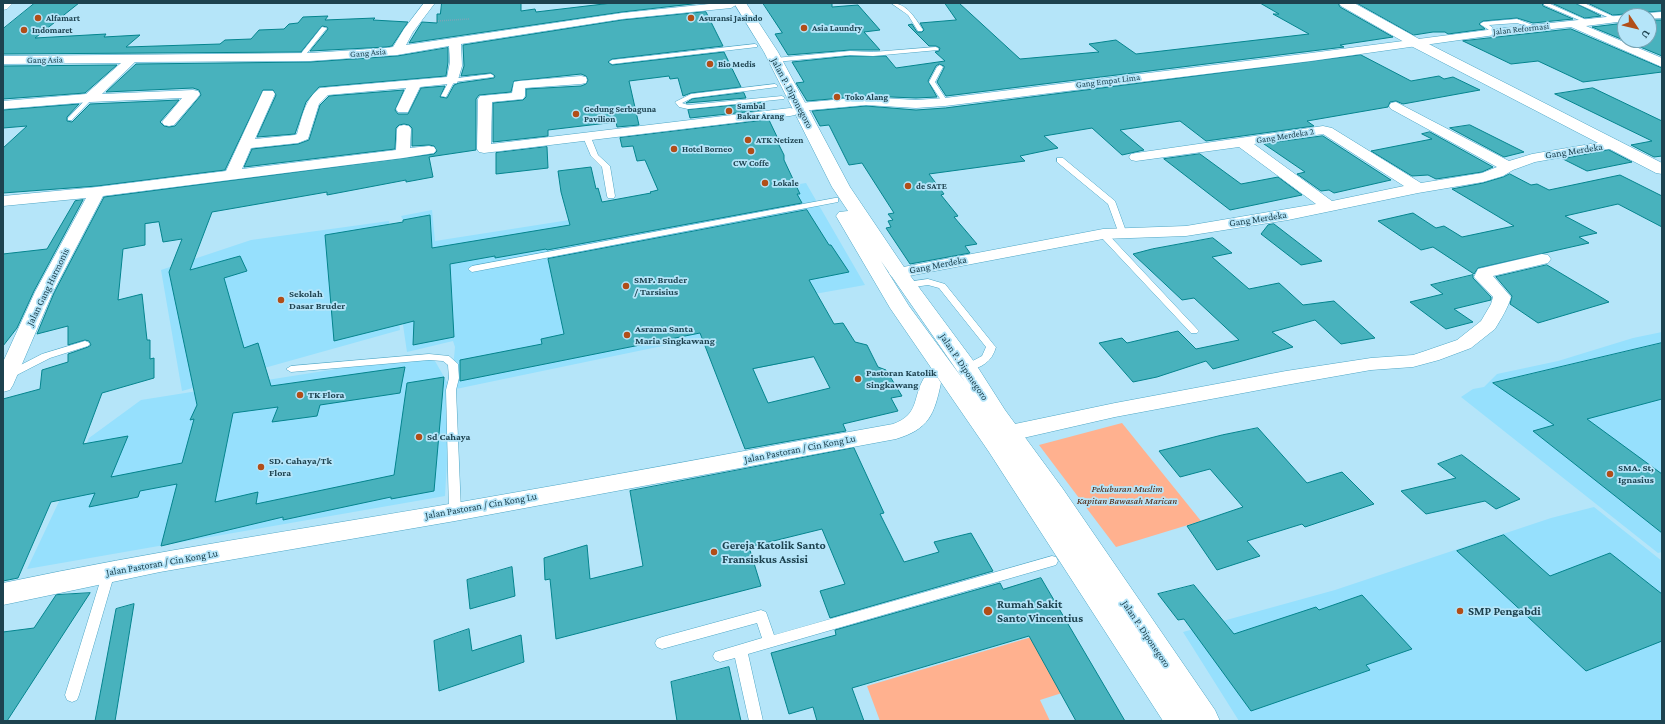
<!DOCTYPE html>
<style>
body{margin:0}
#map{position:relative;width:1665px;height:724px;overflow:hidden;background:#b5e5f9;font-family:"Crimson Pro",serif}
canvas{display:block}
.frame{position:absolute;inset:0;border:4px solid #1d424f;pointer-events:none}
.north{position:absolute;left:1617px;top:8px;width:40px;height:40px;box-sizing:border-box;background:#b5e5f9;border:1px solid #78a4b5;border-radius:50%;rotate:125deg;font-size:11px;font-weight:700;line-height:16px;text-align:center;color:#1d424f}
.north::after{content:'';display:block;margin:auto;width:14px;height:18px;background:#b14e18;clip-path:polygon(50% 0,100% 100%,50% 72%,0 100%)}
</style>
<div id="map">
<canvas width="1665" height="724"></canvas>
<div class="frame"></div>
<div class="north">U</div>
</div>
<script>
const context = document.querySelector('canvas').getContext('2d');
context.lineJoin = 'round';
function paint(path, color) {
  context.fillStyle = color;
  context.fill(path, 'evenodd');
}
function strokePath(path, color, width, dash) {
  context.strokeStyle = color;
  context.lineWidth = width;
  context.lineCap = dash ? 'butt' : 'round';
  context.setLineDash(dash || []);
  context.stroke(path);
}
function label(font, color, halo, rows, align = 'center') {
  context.font = font + ' "Crimson Pro",serif';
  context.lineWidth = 3.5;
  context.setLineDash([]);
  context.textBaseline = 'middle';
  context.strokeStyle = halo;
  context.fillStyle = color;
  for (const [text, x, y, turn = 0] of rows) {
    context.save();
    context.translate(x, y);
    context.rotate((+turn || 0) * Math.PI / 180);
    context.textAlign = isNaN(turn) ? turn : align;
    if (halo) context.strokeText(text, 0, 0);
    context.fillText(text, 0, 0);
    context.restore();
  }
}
paint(new Path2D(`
 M806 183 865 285 708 313 715 335 451 390 445 496 27 569 89 438 141 400 431 354 451 389 455 347 453 341 407 352 394 264 400 330 182 391 161 270 251 240 389 221 391 244 404 237 403 220 401 216 432 210 435 241Z
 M1662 332V552L1658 553 1461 397 1473 389 1484 387 1497 374 1558 361 1633 338Z
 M1594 507 1662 561V721H1239L1183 632 1335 590 1551 518Z`), '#96e0fd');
paint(new Path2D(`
 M1122 423 1201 521 1116 547 1039 445Z
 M1035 636 1065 692 1040 700 1050 721H880L867 686Z`), '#ffb18f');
const building = new Path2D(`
 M35 3H79L35 38 106 34 104 37 140 35 126 47 220 44 225 40 251 39 259 30 284 29 289 24 298 23 303 17 328 16 325 20 375 18 373 20 408 22 392 46 386 47 310 51 328 29 327 27 322 26 301 52 3 54V29Z
 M442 3H521V11L535 9 536 12 612 3H701L622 12 409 43 422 22 437 23V14H440Z
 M763 3H832V7L858 5 880 30 864 32 880 50H850L788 55 775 34 782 33Z
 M945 3H959L1020 59 1099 52 1089 44 1116 40 1136 54 1309 34 1273 14H1279L1260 3H1338L1340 7 1393 37 1340 45 1344 47 946 96 937 82 944 68V66L939 64 936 66 928 81 937 97 916 98 866 96 807 101 796 83 804 82 792 62 850 56H886L896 68 945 61 935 52 939 51 940 48 936 46H929L908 25 912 24 917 32H922L924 30 920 23 956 20Z
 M1357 3H1542L1543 6 1573 19 1533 23 1517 18 1483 21 1479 24 1485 29 1448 34 1445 32H1433L1414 35Z
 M1552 3H1575L1601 16 1585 18Z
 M1588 3H1662V11L1648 12 1641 16H1630L1625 14 1613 15Z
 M706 12 723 46 612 59 608 62 612 65 724 52 741 87 691 93 683 96 678 78 670 79 669 76 629 81 639 125 617 127 616 122 548 130V136L493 142V103L523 100 526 97V89L581 86 586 84 588 80 586 76 581 74 514 81 511 92 479 95 476 99V150L429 157 433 177 406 182V180L327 195V192L212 212 190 270 240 256 247 271 224 278 244 348 258 343 271 386 405 367 400 393 320 405 317 416 272 422 278 407 233 413 215 502 258 492 256 504 394 475 407 383 444 377 434 491 391 499V497L283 520V517L161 546 177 484 140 491 138 497 89 507 95 493 51 502 18 578 3 581V399L40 389 42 370 68 362V354L88 347 91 345 89 341 85 340 68 345V326L37 334 54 293 104 197 434 154 437 151 434 146 429 145 412 146V128L409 125 404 124 399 125 396 128 395 149 244 167 252 149 298 144 309 140 320 105 329 96 404 90 395 110 398 114H408L421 88 445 86 440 97 447 98 454 85 459 83 494 78 495 76 491 73 461 76 464 66 463 45 622 20ZM159 222 163 242 182 239 169 272 197 405 190 420 194 419 182 463 111 477 128 436 83 444 102 393 154 378V358L150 359V340H147L142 294 118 300 123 249 145 245V224Z
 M1649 20H1662V56L1592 27 1625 23V40H1649Z
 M1571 29 1662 68V72L1583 82 1538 61 1511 64 1463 41Z
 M448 48V62L446 76 319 87 306 102 295 134 257 137 276 95 273 90H263L225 170 97 186 3 193V148L27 126 3 128V110L79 104 67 117V121L72 122 90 104 179 100 160 122 164 126 169 127 175 126 201 95 199 90 193 88 106 92 136 64 310 62 397 56Z
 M1361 55 1411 81 1439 76 1444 79 1453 77 1480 90 1403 104 1396 101 1390 102 1388 107 1307 121 1314 126 1206 141 1180 121 1120 130 1144 150 1122 155 1092 128 1044 136 1058 148 1020 156 1025 161 929 174 944 194 941 195 958 216 954 217 977 244 965 246 970 253 910 264 886 228 891 227 888 221 893 220 888 214 894 213 862 163 849 165 829 125 820 126 812 111 866 106 916 110 945 108Z
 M3 65V66L117 65 85 93 3 99Z
 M1593 88 1662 121V156L1654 157 1631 145 1652 141 1555 94Z
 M744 93 746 98 686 103 692 99Z
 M761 103 764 110 690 118 688 110Z
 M769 120 780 143H778L784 155V160L800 194H797L802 203 547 250 546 249 495 258V256L450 264 454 337 413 345 414 321 334 341 325 235 403 222V220L430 215 432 248 570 225 561 192 558 171 591 167 596 189 598 188 602 202 651 193 650 192 658 190 645 160 637 161 633 146 622 147 620 138Z
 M1470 125 1524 152 1504 157 1450 128Z
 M1430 132 1493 167 1482 172 1436 179 1428 175 1412 176 1371 151 1432 139 1422 134Z
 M1323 136 1391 180 1334 193 1329 190 1321 191 1297 174 1305 172 1264 144Z
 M547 147 548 168 496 174V153Z
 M1609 150 1632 162 1587 171 1563 159Z
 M1200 154 1241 184 1278 177 1302 195 1230 210 1164 159Z
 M1510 174 1531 185 1537 184 1549 190 1620 175 1662 196V227L1618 204 1565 216 1597 233 1579 237 1589 243 1478 268 1474 274 1433 247 1421 250 1378 221 1413 213 1436 228 1444 226 1462 237 1514 226 1452 189 1483 183 1503 177Z
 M83 200 34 291 17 328 3 346V254L47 249 75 201Z
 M807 210 829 245H831L849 272 809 280 834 324 843 323 855 342 867 345 878 367 886 370 902 396 891 398 898 411 843 424 846 431 745 449 700 333 460 381V360L542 344 541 339 564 334 548 259ZM814 357 830 388 768 403 753 369Z
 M1274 224 1322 261 1301 265 1261 234 1268 225Z
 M1213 238 1232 253 1212 257 1249 289 1279 283 1303 305 1334 301 1375 338 1341 344 1315 320 1272 332 1293 347 1213 369 1206 361 1157 377 1133 382 1099 343 1122 338 1127 343 1178 331 1196 349 1239 340 1194 298 1182 300 1133 254 1152 249Z
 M1547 265 1609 302 1538 323 1510 304 1512 296 1496 277Z
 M1473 275V278L1491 297V300L1454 309 1473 322 1446 329 1410 302 1443 294 1431 285Z
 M1662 343V399L1587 419 1662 474V533L1533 431 1554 425 1493 383Z
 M1258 428 1307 483 1342 472 1374 504 1305 527 1302 524 1247 541 1260 556 1217 570 1187 526 1243 507 1210 469 1180 477 1159 451 1222 435Z
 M854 448 884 513 880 514 904 562 939 552 934 542 971 533 993 571 830 618 820 591 845 584 822 529 749 547 761 586 556 639 550 579 545 580 544 558 587 545 590 579 643 566 630 491Z
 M1462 455 1520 499 1496 509 1485 501 1426 514 1401 491 1456 478 1438 464Z
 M1504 535 1550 576 1610 553 1662 594V641L1586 671 1457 551Z
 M512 567 515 596 470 609 467 580Z
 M1041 578 1125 721H1076L1029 636 852 688 864 721H817L813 707 789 714 771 653 836 635 835 630 1000 583 1003 589Z
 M1194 585 1234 634 1316 607 1319 610 1362 595 1412 649 1366 665 1370 670 1251 711 1184 619 1178 620 1158 594Z
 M90 593 7 721H3V632L34 628 56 595Z
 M134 604 115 721H95L116 609Z
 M469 629 472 651 521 635 524 662 439 691 434 641Z
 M729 667 741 721H677L671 682Z`);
paint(building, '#48b2bd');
strokePath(building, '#04848e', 1);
const lane = new Path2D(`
 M891 3C907 3 915 18 923 30L922 31H918L908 15Z
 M1544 3H1548L1591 22 1586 23 1544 5Z
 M1576 3H1584L1619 19 1614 20Z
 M1517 19 1538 27 1535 29 1517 23 1489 25 1497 31V33L1495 34 1480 24 1483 22Z
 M322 27 327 28 303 58H299V56Z
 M755 44 757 45V47L612 64 609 62 612 60Z
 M936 47 939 49 938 50 873 56 850 55 775 62 772 60 775 58 850 51 873 52Z
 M940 65 943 67 935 82 948 102 945 104 943 103 929 82 937 67Z
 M491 74 494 76 493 77 454 82 446 97 441 96 450 79Z
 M775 84 778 86 777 87 692 98 682 103 688 105 782 96 785 98 784 99 688 109 679 107 675 102 691 94Z
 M88 97 93 98 72 120H68V118Z
 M584 135H590L598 155 610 166 615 196 614 198H608L607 196 602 167 591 156 583 137Z
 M1057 158H1063L1115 201 1127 234 1126 236 1123 237 1119 234 1108 204 1057 162Z
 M835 198H838V202L472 272 468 269 472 266Z
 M1103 231 1106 232 1197 329 1199 331 1197 333H1191L1100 236 1099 234Z
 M928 279 945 284 994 345 996 347C992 362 981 368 967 371L962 368 963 366 982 356 986 347 939 288 928 285 907 288 902 285 907 282Z
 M85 341 88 342 90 344 88 346 50 358 13 377 9 378 4 375 5 373 42 354Z
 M429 354 449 356 458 364 459 378 456 390 461 512 459 515 455 517 451 515 449 512 446 390 449 378 448 365 443 361 429 360 291 372 286 369 291 366Z
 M1052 556 1056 557 1058 561 1056 565 748 654 763 721H749L735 658 720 662 715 660 713 656 715 652 762 638 757 623 662 649 657 647 655 643 657 639 662 637 761 610 766 612 774 635Z
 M109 567 113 568 115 572 79 695 77 700 72 702 67 700 65 695 103 572 105 568Z`);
const street = new Path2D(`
 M424 3H435L413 32 406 45 622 13 719 3H735L736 5 731 8 622 19 461 44 462 66 457 83 420 87 408 112H398L396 109 406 88 328 95 319 104 308 139 298 143 251 148 242 169 396 150 397 129 399 126 404 125 409 126 411 129 410 148 429 146 434 147 436 150 434 153 403 158 103 196 53 292 13 385 10 390 3 392V362L35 292 86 198 3 206V196L97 187 226 171 263 91H273L275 94 255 139 295 135 297 134C302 117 305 99 320 88L447 77 450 62 449 46 397 55 310 61 135 62 102 94 193 90 198 91 200 94 198 97 174 125 169 126 164 125 162 122 182 98 90 102 3 109V101L86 94 121 63 3 64V56L310 53 386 48 393 47 404 29Z
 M1662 12V18L1649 19V16H1642L1648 13Z
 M1625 15 1629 16H1625V21L1586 26 1662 58V67L1571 27 1495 35 1311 61 945 106 916 108 866 105 800 111 795 110 797 112 795 115 790 116 484 153 479 152 477 149 478 99 480 96 512 93 514 82 519 81 581 76 586 77 587 80 586 83 581 84 525 88V96L523 99 492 102 491 144 790 108 795 109 793 107 795 104 800 103 866 97 916 100 945 98 1311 53 1495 29Z
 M1396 102 1509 161 1532 154 1614 140 1619 141 1621 144 1619 147 1614 148 1535 162 1513 170 1503 176 1483 182 1418 193 1288 220 1186 236 1103 239 898 278 892 277 889 273 892 269 898 268 1103 229 1186 226 1316 204 1239 147 1136 161 1131 160 1129 157 1131 154 1136 153 1323 126 1332 128 1421 183 1482 173 1497 167 1391 109 1389 106 1391 103ZM1323 134 1404 186 1332 201 1254 144Z
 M1542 254 1548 255 1551 259 1548 263 1493 276 1511 297C1508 308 1501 319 1495 329L1471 348 1439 360 1413 367 1371 370 1286 385 1115 417 1010 441 1002 438 999 433 1002 428 1010 425 1115 403 1286 371 1371 358 1413 355 1425 351 1457 340 1481 321 1491 304 1493 297 1474 277 1478 269Z
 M931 376 938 378 941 383C934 415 929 429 896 439L455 521 160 572 3 605V583C153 551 304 529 455 503 601 478 747 450 893 424 920 414 912 398 924 378Z`);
const secondary = new Path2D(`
 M3 3H13L7 9 3 10Z
 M1339 3H1354L1421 40 1662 163V174L1656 173 1411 46 1341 6Z`);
const primary = new Path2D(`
 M734 3H746L778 52 850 187 906 270 975 363 1005 410 1063 489 1215 710 1220 721H1163L989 452 890 308 836 216 839 212 848 211 832 187 764 52ZM881 261 958 372 965 382 909 306Z`);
strokePath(lane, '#4fa6c5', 1);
strokePath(street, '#4fa6c5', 1);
strokePath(secondary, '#4fa6c5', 1);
strokePath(primary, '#4fa6c5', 1);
strokePath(new Path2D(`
 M436 21 469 19`), '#7aa6b8', 1.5, [1, 1]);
paint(lane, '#fff');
paint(street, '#fff');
paint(secondary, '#fff');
paint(primary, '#fff');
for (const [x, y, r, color] of [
 [38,18,4,"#b14e18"],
 [691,18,4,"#b14e18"],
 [804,28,4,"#b14e18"],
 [24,30,4,"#b14e18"],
 [710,64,4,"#b14e18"],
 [837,97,4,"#b14e18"],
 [729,111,4,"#b14e18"],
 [576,114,4,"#b14e18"],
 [748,140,4,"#b14e18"],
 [674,149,4,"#b14e18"],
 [751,151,4,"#b14e18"],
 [765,183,4,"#b14e18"],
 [908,186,4,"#b14e18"],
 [626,286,4,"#b14e18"],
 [281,300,4,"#b14e18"],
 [627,335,4,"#b14e18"],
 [858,379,4,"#b14e18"],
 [300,395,4,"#b14e18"],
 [419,437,4,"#b14e18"],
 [261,467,4,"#b14e18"],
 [1610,474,4,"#b14e18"],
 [714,552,4,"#b14e18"],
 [988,611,5,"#b14e18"],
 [1460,611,4,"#b14e18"]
]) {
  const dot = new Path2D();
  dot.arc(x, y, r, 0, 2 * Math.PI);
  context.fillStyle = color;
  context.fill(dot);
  strokePath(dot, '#b5e5f9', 1.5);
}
label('bold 9px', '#1d424f', '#b5e5f9', [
 ["Alfamart",46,18],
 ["Asuransi Jasindo",699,18],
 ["Asia Laundry",812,28],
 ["Indomaret",32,30],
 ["Bio Medis",718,64],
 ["Toko Alang",845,97],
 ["Sambal",737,106],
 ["Bakar Arang",737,116],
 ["Gedung Serbaguna",584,109],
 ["Pavilion",584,119],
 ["ATK Netizen",756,140],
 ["Hotel Borneo",682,149],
 ["CW Coffe",751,163,"center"],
 ["Lokale",773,183],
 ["de SATE",916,186]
], 'left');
label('9px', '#1d424f', '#b5e5f9', [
 ["Jalan Reformasi",1521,29,-6],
 ["Gang Asia",368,53,-5],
 ["Gang Asia",45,60,-1],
 ["Gang Empat Lima",1108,81,-7],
 ["Gang Merdeka 2",1285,136,-9]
]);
label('10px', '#1d424f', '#b5e5f9', [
 ["Jalan P. Diponegoro",792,93,62],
 ["Gang Merdeka",1574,151,-9],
 ["Gang Merdeka",1258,219,-9],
 ["Gang Merdeka",938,265,-11],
 ["Jalan Gang Harmonis",48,287,-64],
 ["Jalan P. Diponegoro",964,367,56],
 ["Jalan Pastoran / Cin Kong Lu",800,449,-11],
 ["Jalan Pastoran / Cin Kong Lu",481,506,-10],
 ["Jalan Pastoran / Cin Kong Lu",162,563,-10],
 ["Jalan P. Diponegoro",1146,634,56]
]);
label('bold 10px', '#1d424f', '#b5e5f9', [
 ["SMP. Bruder",634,280],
 ["/ Tarsisius",634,292],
 ["Sekolah",289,294],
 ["Dasar Bruder",289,306],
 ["Asrama Santa",635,329],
 ["Maria Singkawang",635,341],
 ["Pastoran Katolik",866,373],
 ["Singkawang",866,385],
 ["TK Flora",308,395],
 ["Sd Cahaya",427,437],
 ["SD. Cahaya/Tk",269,461],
 ["Flora",269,473],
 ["SMA. St,",1618,468],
 ["Ignasius",1618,480]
], 'left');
label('italic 10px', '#4e2009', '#b5e5f9', [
 ["Pekuburan Muslim",1127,489],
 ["Kapitan Bawasah Marican",1127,501]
]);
label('bold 12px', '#1d424f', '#b5e5f9', [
 ["Gereja Katolik Santo",722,545],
 ["Fransiskus Assisi",722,559],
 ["Rumah Sakit",997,604],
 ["Santo Vincentius",997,618],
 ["SMP Pengabdi",1468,611]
], 'left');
</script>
